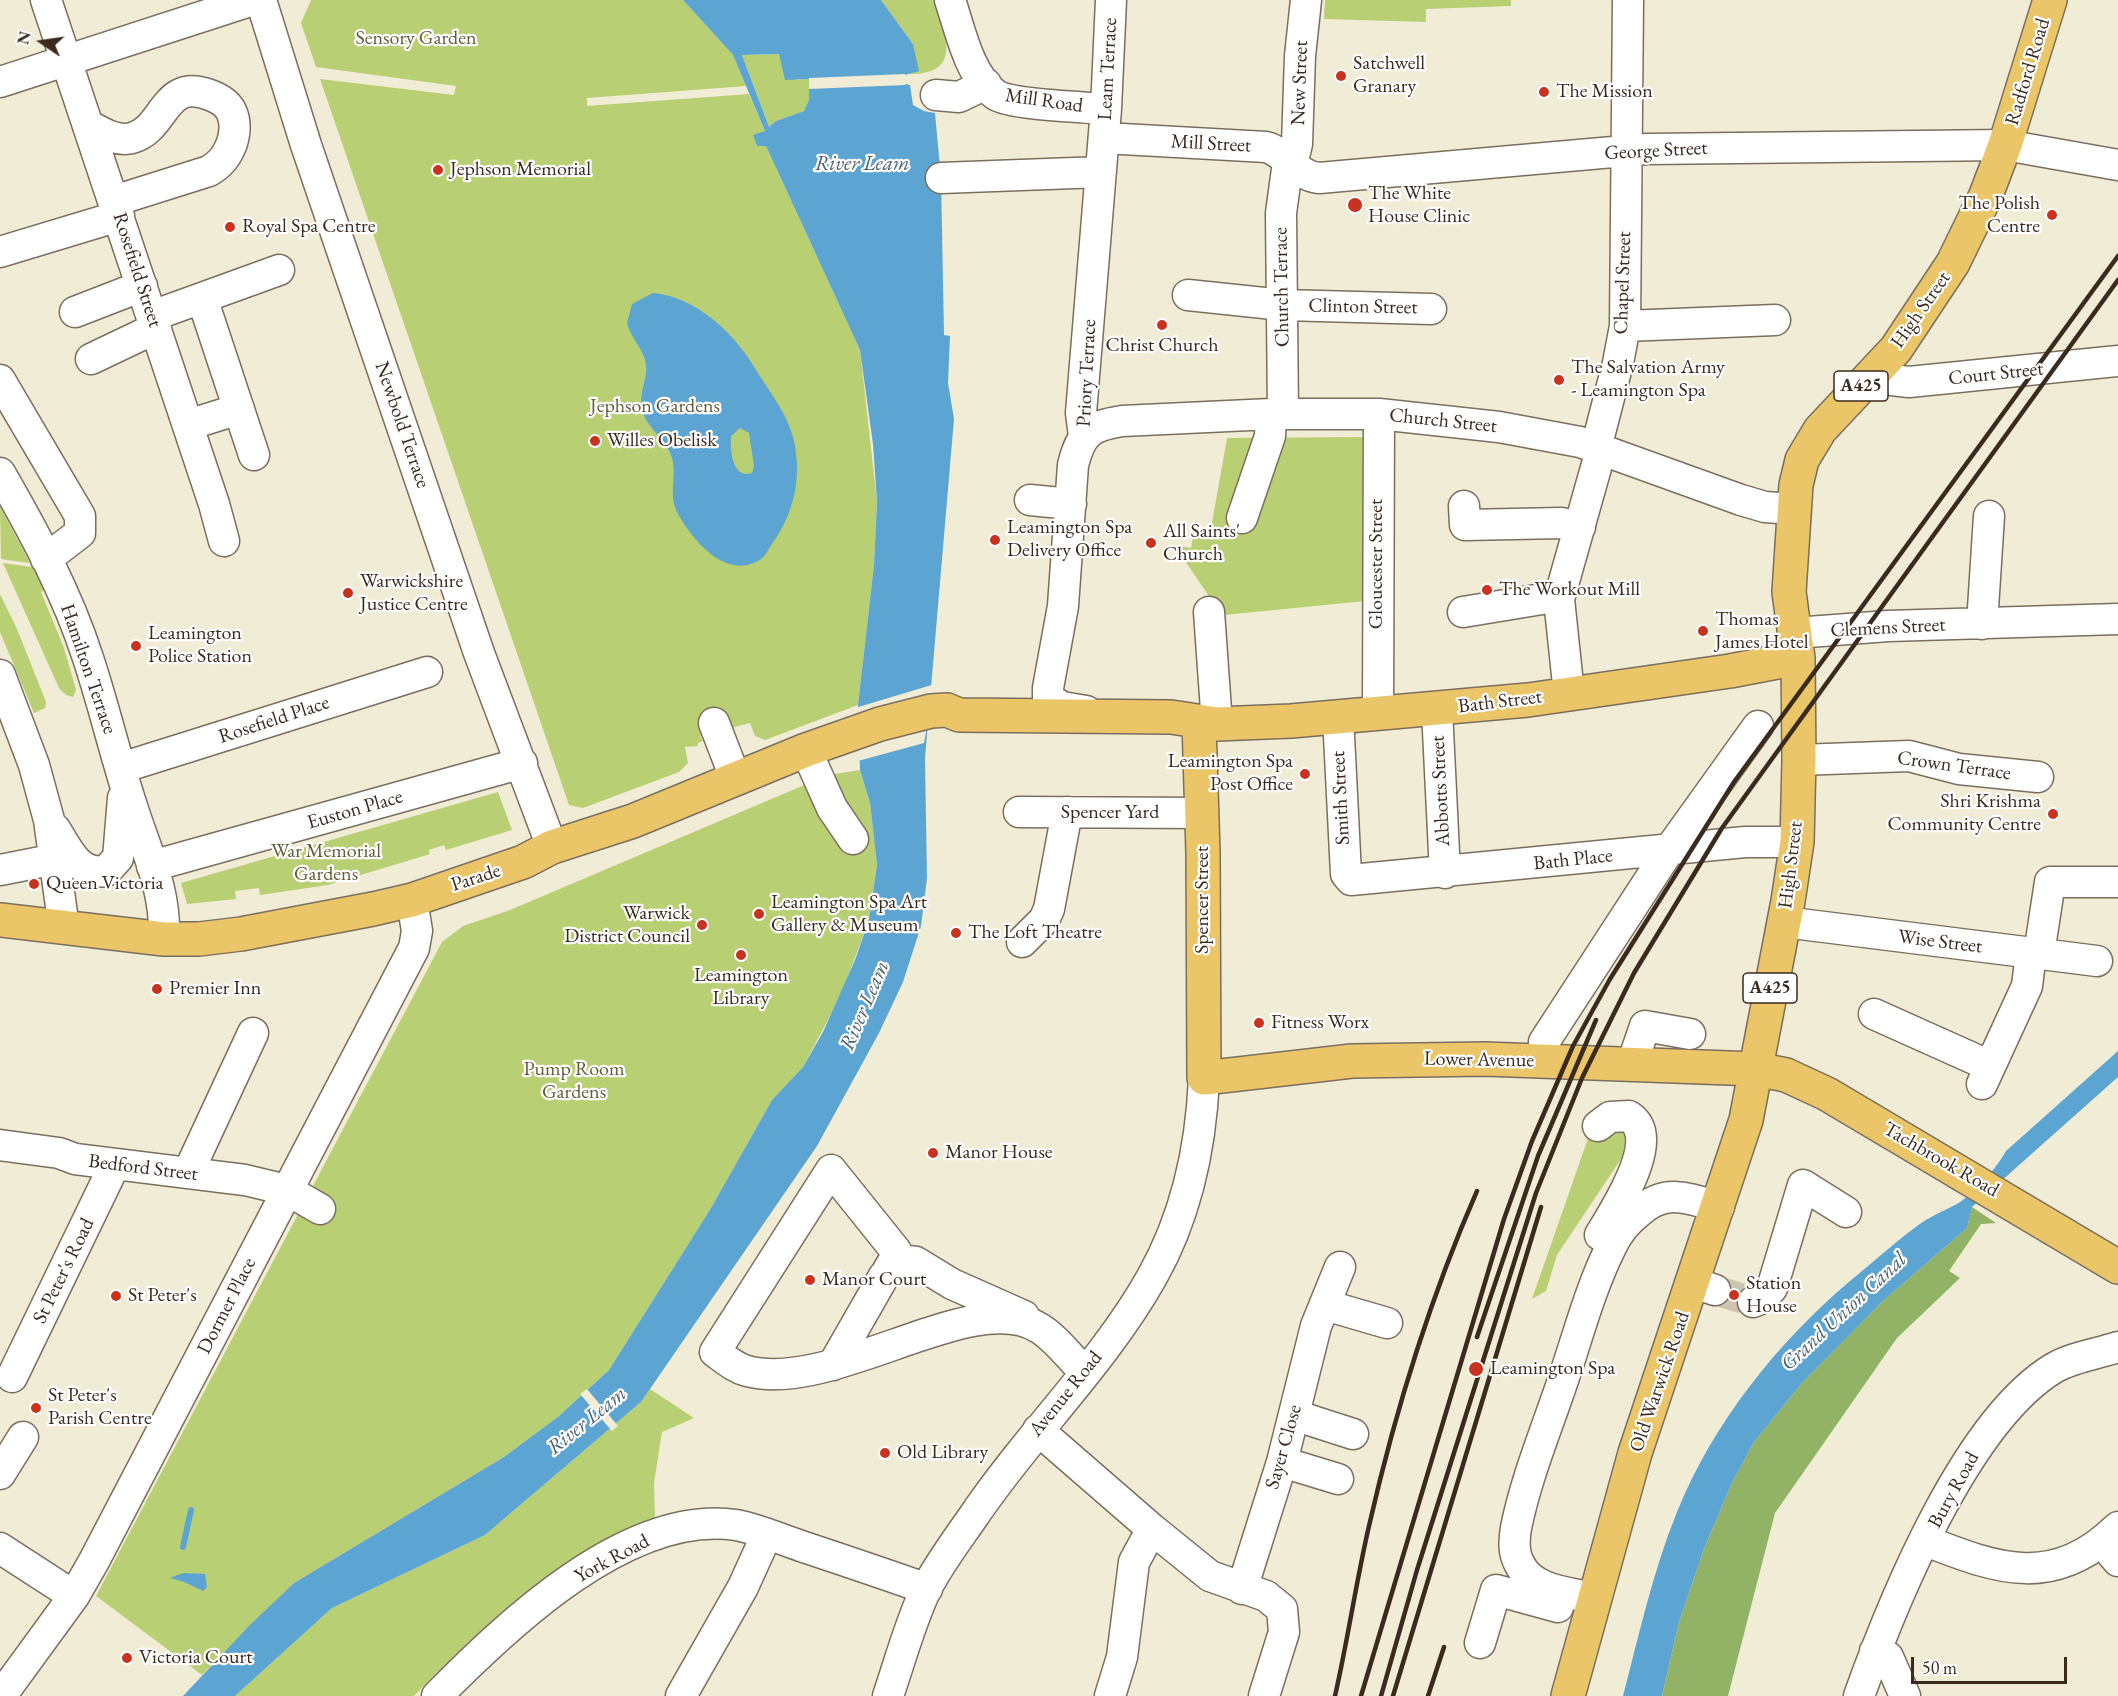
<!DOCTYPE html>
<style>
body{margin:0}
#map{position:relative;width:2118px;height:1696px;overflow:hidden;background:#f1ecd6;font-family:"EB Garamond",serif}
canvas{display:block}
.north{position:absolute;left:12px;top:12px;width:60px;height:60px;-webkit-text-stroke:4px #fff;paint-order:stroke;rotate:283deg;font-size:16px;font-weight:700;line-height:24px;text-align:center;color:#3b2a1e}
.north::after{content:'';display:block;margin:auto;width:21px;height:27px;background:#3b2a1e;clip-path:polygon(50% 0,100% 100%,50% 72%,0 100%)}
.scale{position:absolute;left:1911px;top:1657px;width:156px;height:27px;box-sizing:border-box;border:3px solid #3b2a1e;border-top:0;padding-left:8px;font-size:18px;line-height:21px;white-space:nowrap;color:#3b2a1e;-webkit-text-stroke:4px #fff;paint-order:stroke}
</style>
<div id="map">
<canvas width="2118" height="1696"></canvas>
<div class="north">N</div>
<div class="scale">50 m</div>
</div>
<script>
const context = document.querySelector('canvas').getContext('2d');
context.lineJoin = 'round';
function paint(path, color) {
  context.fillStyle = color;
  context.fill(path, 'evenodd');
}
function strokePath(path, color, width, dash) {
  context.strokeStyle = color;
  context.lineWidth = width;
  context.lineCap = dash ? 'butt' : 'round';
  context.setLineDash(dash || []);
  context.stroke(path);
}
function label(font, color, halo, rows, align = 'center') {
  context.font = font + ' "EB Garamond",serif';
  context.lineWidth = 4.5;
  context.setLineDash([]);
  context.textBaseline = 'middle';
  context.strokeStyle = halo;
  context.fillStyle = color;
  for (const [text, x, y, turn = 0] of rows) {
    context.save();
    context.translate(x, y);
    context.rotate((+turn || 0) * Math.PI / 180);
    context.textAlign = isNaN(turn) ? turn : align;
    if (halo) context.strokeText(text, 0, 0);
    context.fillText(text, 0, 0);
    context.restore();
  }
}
paint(new Path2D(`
 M311 0H683L733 55 746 86 587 98V106L749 94 765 131 756 146H766L860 350 877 502 874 565 858 705 765 740 755 736 750 723 703 735 700 736 703 741 698 743V746L685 747 688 763 679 772 583 808 569 805 320 79 454 95 456 86 316 67 301 23Z
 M881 0H934C947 38 963 76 905 74L913 44Z
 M1325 0H1511V6L1426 9V22L1324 19Z
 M779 54 797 80 809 78V100L804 111 776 121 769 127 742 55Z
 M1367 437 1365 601 1214 616 1213 602 1174 545 1191 548 1194 531 1210 534 1227 438Z
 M0 507 30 563 1 559Z
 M3 563 32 567 44 590 41 592 64 648 76 690 73 697 66 695 59 688Z
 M0 594 17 629 46 702 45 708 34 713 0 632Z
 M860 770 870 803 877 865 869 920 841 995 803 1067 772 1100 711 1208 609 1370 559 1416 504 1457 294 1583 202 1675 96 1596 442 942 463 926 510 910 828 775Z
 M498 792 512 830 446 850 444 845 429 850 430 854 328 885 260 895 259 888 235 891 236 899 187 904 181 883Z
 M1593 1124H1605L1628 1133 1625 1153 1557 1255 1546 1291 1532 1299Z
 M650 1389 694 1418 662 1432 654 1483 655 1519C561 1552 482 1625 414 1696H235L332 1608 485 1535 641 1402Z`), '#b9cf74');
paint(new Path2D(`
 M1972 1207 1996 1223 1981 1224 1949 1271 1960 1278 1897 1338 1775 1513 1728 1696H1662L1679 1622 1704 1549 1731 1485 1754 1442 1802 1383 1883 1301 1967 1228Z`), '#92b266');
paint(new Path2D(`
 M683 0H881L913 44 919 71 905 75V84L910 85 913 105 924 111 935 113 941 178 944 335 950 336 948 383 954 419 925 758 927 878 921 926 903 982 879 1033 817 1146 641 1402 485 1535 332 1608 235 1696H183L250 1625 294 1583 504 1457 559 1416 609 1370 711 1208 772 1100 803 1067 823 1032 855 960 869 920 877 865 870 803 860 770 858 705 874 565 877 502 873 444 860 350 766 146H757L753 135 765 131 733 55ZM779 54 785 80 809 79V100L804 111 776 121 769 127 742 55Z
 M653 293C695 297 731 330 753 365 767 389 788 413 794 441 802 479 794 513 772 544 768 550 764 558 758 561 724 580 690 537 677 512 668 494 677 476 672 458 667 440 649 430 643 413 637 395 648 380 646 364 644 350 630 337 627 323L632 304ZM740 428 749 433 754 466 752 473C732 480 730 449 731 436Z
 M2118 1051V1077L1972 1207 1967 1228 1883 1301 1802 1383 1754 1442 1731 1485 1704 1549 1679 1622 1662 1696H1623C1639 1635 1653 1571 1677 1512 1713 1423 1777 1343 1850 1281 1872 1263 1894 1243 1917 1226 1929 1217 1943 1211 1957 1204 1976 1192 1995 1170 2006 1151Z
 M183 1573 205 1574 207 1587 203 1591 184 1582 170 1578Z`), '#5ca5d3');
paint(new Path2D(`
 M905 74V85L809 89V78Z
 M935 684 924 743 858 761 855 708Z
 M587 1389 618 1426 612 1431 580 1394Z`), '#f1ecd6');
strokePath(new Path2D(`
 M183 1547 191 1510`), '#5ca5d3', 6);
strokePath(new Path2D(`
 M1715 1290 1753 1302`), '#cdc5b1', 30, [30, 15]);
const minor = new Path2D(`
 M46 0 214 504 224 541
 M261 0 306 145 479 653 552 847
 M950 0C960 29 969 76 996 95 1012 105 1084 107 1106 109
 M0 82 253 0
 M936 95 959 97 986 84
 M88 125C101 132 116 142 132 138 166 129 163 77 210 95 218 98 227 103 231 111 236 121 235 133 232 143 227 156 221 164 209 171L114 201
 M1104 138 1266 147C1286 152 1296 176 1319 178L1647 149 2005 145 2118 165
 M1292 165 1297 144 1300 56 1306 0
 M941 178 1101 172
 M0 252 119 216
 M1188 295 1283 305 1431 309
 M205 307 254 455
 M75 312 142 286
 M152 316 279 270
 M1625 326 1775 320
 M91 359 156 328
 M1877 369 1892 380 1909 382 2118 361
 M0 380 80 516V533L46 559
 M1283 414 1281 213 1288 162
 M188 425 239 409
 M1084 436 1081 413 1106 109 1111 0
 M1596 448 1618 363 1625 326 1628 0
 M0 473C34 532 67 593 88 658 104 706 115 755 131 803 146 852 166 887 164 939
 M1030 500 1071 504
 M1464 506 1465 525 1561 523 1580 527
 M1242 518 1270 436 1271 414
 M1209 612 1217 724
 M1463 612 1560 596
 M1982 624 1989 516
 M1795 633 1888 626 2118 619
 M0 675 34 765 49 820 64 928
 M1569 694 1559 599 1601 450
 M1437 710 1445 873
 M1086 711 1062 707 1048 698V688L1063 606 1073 465C1081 433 1090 426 1122 421L1271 414H1379L1499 427 1580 442 1741 500 1765 507 1794 509
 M1378 714 1379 414
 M1338 716 1346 874 1351 880 1745 842H1797
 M714 723 736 780
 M806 750 832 808 853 839
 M1799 760 1909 756 1959 769 2038 777
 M121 768 427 672
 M1019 812 1202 813
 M55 829C68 849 78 876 106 871L118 858 123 798
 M152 866 522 763
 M0 870 56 859
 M1784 922 2097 961
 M1022 942 1044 920 1049 909 1067 812
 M2039 954 2050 882H2118
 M1874 1014 1990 1066
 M1544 1042 1669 850 1758 726
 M1632 1064 1645 1026 1690 1034
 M1982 1084 2027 986 2031 953
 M1598 1126 1610 1117 1629 1116C1663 1138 1615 1210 1600 1235
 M0 1145 59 1153 75 1159 245 1180 287 1190 320 1209
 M188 1173 253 1033
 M888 1270 896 1257V1251L831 1170 715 1352C725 1359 735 1368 747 1371 833 1394 973 1286 1039 1328 1056 1338 1070 1358 1085 1372
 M1694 1283 1715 1290
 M1753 1302 1763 1298 1772 1288 1803 1185 1846 1212
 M1325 1305 1387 1323
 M833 1365 884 1276 899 1260 916 1262 952 1284 1024 1316
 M12 1377 115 1164
 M1294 1415 1353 1434
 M1038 1430 1152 1529 1134 1562 1122 1657 1110 1696
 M1282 1462 1338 1479
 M0 1474 23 1437
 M1152 1529 1210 1576 1266 1596 1282 1609 1284 1632 1264 1696
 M1926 1541C2000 1570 2054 1589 2118 1527
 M2102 1542 2118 1561
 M0 1548 74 1596
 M1242 1589 1282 1462 1316 1326 1340 1267
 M1594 1598C1567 1592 1532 1591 1519 1563 1513 1552 1514 1540 1516 1528 1526 1478 1547 1428 1563 1380 1578 1336 1590 1289 1611 1247 1617 1234 1627 1221 1639 1212 1665 1188 1688 1198 1719 1207
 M1480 1643 1496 1590 1558 1607
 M1875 1651 1888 1657 1905 1696
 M1 1696 74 1596 94 1561 414 948 417 931 412 900
 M437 1696C507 1625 628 1509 736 1525 758 1529 780 1539 801 1546 843 1560 885 1574 927 1589
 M681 1696 743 1587 767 1534
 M888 1696C900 1661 910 1623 926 1589 939 1564 957 1540 973 1517 1028 1435 1103 1364 1152 1277 1187 1215 1201 1148 1204 1078
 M1859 1696C1893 1601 1966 1421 2054 1368 2073 1357 2097 1354 2118 1347`);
const major = new Path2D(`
 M1199 722 1203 853 1204 1078 1352 1061 1485 1059 1756 1069 1786 1075 1827 1094 2118 1267
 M0 920 164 939H199L241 934 373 909 412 900 523 862 552 847 633 821 806 750 880 724 931 711 947 710 959 715 1171 717 1217 724 1291 721 1528 700 1730 671 1798 658
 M1568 1696 1635 1453 1746 1120 1788 901 1797 842 1799 760 1798 658 1789 592 1796 485 1802 460 1820 430 1896 349 1953 263 1986 195 2005 145 2050 0`);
strokePath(minor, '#7b6e5e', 33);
strokePath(major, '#7b6e5e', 36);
strokePath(minor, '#fff', 30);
strokePath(major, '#eac669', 33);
strokePath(new Path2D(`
 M1477 1337 1538 1156 1596 1020
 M1335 1696C1348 1639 1356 1582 1369 1526 1395 1412 1430 1298 1477 1191
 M1361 1696 1504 1219 1532 1141 1573 1046 1610 979 1734 782 2118 256
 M1381 1696 1417 1570 1536 1193 1582 1078 1634 973 1722 828 2118 280
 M1393 1696 1541 1207
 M1428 1696 1444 1647`), '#3b2a1e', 4.5);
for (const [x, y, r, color] of [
 [1341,76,6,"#c8321e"],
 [1544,92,6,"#c8321e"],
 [438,170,6,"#c8321e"],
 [1355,205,8,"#c8321e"],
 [2052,215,6,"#c8321e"],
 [230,227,6,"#c8321e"],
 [1162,325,6,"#c8321e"],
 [1559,380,6,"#c8321e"],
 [595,441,6,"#c8321e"],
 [995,540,6,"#c8321e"],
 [1151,543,6,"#c8321e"],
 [1487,590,6,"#c8321e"],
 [348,593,6,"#c8321e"],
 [1703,631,6,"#c8321e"],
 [136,646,6,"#c8321e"],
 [1305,774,6,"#c8321e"],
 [2053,814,6,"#c8321e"],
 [34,884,6,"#c8321e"],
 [759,914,6,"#c8321e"],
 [702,925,6,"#c8321e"],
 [956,933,6,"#c8321e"],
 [741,955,6,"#c8321e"],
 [157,989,6,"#c8321e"],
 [1259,1023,6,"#c8321e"],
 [933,1153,6,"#c8321e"],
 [810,1280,6,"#c8321e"],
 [1734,1295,6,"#c8321e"],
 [116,1296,6,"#c8321e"],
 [1476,1369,8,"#c8321e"],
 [36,1408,6,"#c8321e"],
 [885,1453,6,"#c8321e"],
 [127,1658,6,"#c8321e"]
]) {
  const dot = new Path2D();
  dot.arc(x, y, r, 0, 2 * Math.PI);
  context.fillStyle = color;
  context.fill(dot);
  strokePath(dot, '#fff', 2);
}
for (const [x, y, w] of [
 [1861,386,54],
 [1770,988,54]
]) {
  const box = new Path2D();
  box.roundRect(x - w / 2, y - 15, w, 30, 4.5);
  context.fillStyle = '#fff';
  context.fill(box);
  strokePath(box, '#3b2a1e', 1.5);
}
label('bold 18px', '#3b2a1e', null, [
 ["A425",1861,386],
 ["A425",1770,988]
]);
label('20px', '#615c38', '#fff', [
 ["Sensory Garden",416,39],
 ["Jephson Gardens",655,407],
 ["War Memorial",326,852],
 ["Gardens",326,875],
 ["Pump Room",574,1070],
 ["Gardens",574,1093]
]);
label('20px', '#3b2a1e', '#fff', [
 ["Satchwell",1353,64],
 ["Granary",1353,87],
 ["The Mission",1556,92],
 ["Jephson Memorial",450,170],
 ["The White",1368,194],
 ["House Clinic",1368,217],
 ["The Polish",2040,204,"right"],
 ["Centre",2040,227,"right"],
 ["Royal Spa Centre",242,227],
 ["Christ Church",1162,346,"center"],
 ["The Salvation Army",1571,368],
 ["- Leamington Spa",1571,391],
 ["Willes Obelisk",607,441],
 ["Leamington Spa",1007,528],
 ["Delivery Office",1007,551],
 ["All Saints'",1163,532],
 ["Church",1163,555],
 ["Warwickshire",360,582],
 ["Justice Centre",360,605],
 ["The Workout Mill",1499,590],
 ["Thomas",1715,620],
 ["James Hotel",1715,643],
 ["Leamington",148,634],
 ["Police Station",148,657],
 ["Leamington Spa",1293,762,"right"],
 ["Post Office",1293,785,"right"],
 ["Shri Krishma",2041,802,"right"],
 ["Community Centre",2041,825,"right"],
 ["Queen Victoria",46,884],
 ["Leamington Spa Art",771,903],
 ["Gallery & Museum",771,926],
 ["Warwick",690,914,"right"],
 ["District Council",690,937,"right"],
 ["The Loft Theatre",968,933],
 ["Leamington",741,976,"center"],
 ["Library",741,999,"center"],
 ["Premier Inn",169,989],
 ["Fitness Worx",1271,1023],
 ["Manor House",945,1153],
 ["Manor Court",822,1280],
 ["Station",1746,1284],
 ["House",1746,1307],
 ["St Peter's",128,1296],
 ["Leamington Spa",1490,1369],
 ["St Peter's",48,1396],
 ["Parish Centre",48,1419],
 ["Old Library",897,1453],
 ["Victoria Court",139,1658]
], 'left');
label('20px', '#3b2a1e', '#fff', [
 ["Leam Terrace",1108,69,-87],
 ["Radford Road",2028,72,-73],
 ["New Street",1300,83,-88],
 ["Mill Road",1044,101,8],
 ["Mill Street",1211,144,3],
 ["George Street",1656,151,-3],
 ["Rosefield Street",137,270,72],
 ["Chapel Street",1623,283,-88],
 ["Church Terrace",1282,287,-91],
 ["Clinton Street",1363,307,1],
 ["High Street",1921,310,-55],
 ["Priory Terrace",1087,373,-87],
 ["Court Street",1996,374,-6],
 ["Church Street",1443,421,6],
 ["Newbold Terrace",402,425,71],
 ["Gloucester Street",1377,564,-90],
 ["Clemens Street",1888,628,-3],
 ["Hamilton Terrace",88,669,71],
 ["Bath Street",1500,702,-7],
 ["Rosefield Place",274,720,-18],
 ["Crown Terrace",1954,766,8],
 ["Abbotts Street",1441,791,-93],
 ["Smith Street",1341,798,-93],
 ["Euston Place",355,810,-16],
 ["Spencer Yard",1110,813],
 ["Bath Place",1573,860,-6],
 ["High Street",1791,865,-83],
 ["Parade",476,878,-18],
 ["Spencer Street",1203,900,-90],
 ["Wise Street",1940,942,7],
 ["Lower Avenue",1479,1060,1],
 ["Tachbrook Road",1941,1160,30],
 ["Bedford Street",143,1168,7],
 ["St Peter's Road",64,1271,-64],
 ["Dormer Place",227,1306,-63],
 ["Old Warwick Road",1660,1382,-71],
 ["Avenue Road",1066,1394,-51],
 ["Sayer Close",1284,1447,-74],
 ["Bury Road",1954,1490,-61],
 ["York Road",612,1559,-28]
]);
label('italic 21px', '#4a616f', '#fff', [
 ["River Leam",862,164],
 ["River Leam",865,1006,-67],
 ["Grand Union Canal",1844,1312,-43],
 ["River Leam",587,1421,-39]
]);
</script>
